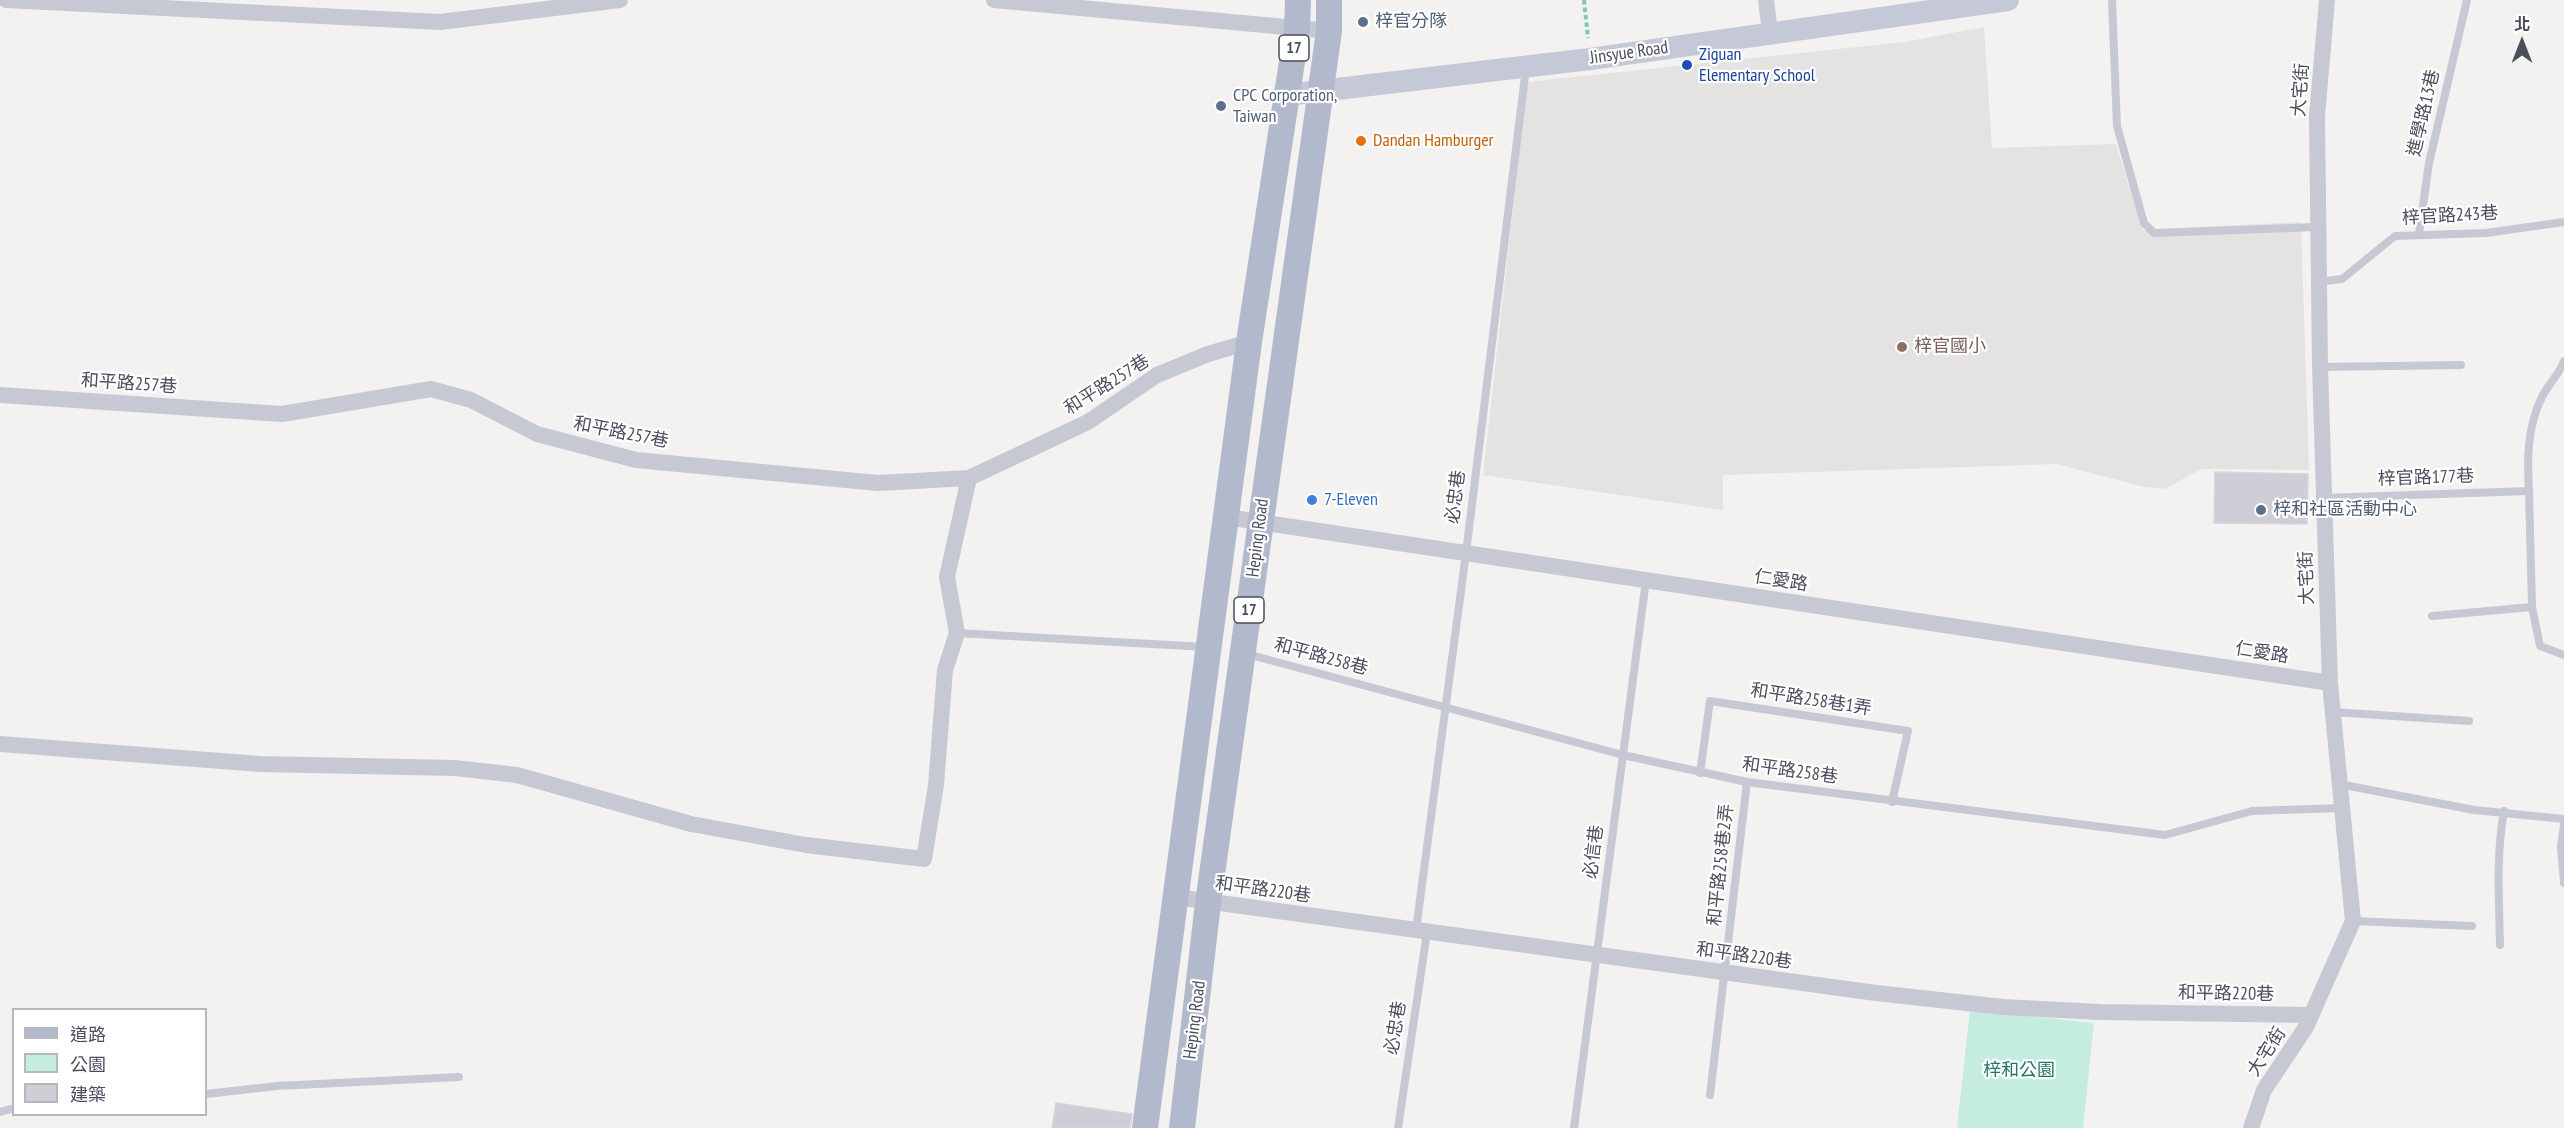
<!DOCTYPE html>
<meta charset="utf-8">
<style>
body{margin:0}
#map{position:relative;width:2564px;height:1128px;overflow:hidden;background:#f3f2f1;font-family:"PT Sans Narrow","Noto Sans TC",sans-serif}
canvas{display:block}
.legend{position:absolute;left:12px;top:1008px;width:195px;height:108px;box-sizing:border-box;background:#fff;border:2px solid #b7b8be;margin:0;padding:8px 10px;list-style:none;font-size:18px;color:#4a4e5d}
.legend li{display:flex;align-items:center;gap:12px;height:30px}
.legend b{width:30px;border:2px solid #b7b8be}
.north{position:absolute;left:2492px;top:12px;width:60px;height:60px;-webkit-text-stroke:4px #fff;paint-order:stroke;rotate:0deg;font-size:16px;font-weight:700;line-height:24px;text-align:center;color:#4a4e5d}
.north::after{content:'';display:block;margin:auto;width:21px;height:27px;background:#4a4e5d;clip-path:polygon(50% 0,100% 100%,50% 72%,0 100%)}
</style>
<div id="map">
<canvas width="2564" height="1128"></canvas>
<ul class="legend">
<li><b style="height:8px;background:#b3b9cd"></b>道路</li>
<li><b style="height:16px;background:#c4ecdf"></b>公園</li>
<li><b style="height:16px;background:#cecfd6"></b>建築</li>
</ul>
<div class="north">北</div>
</div>
<script>
const context = document.querySelector('canvas').getContext('2d');
context.lineJoin = 'round';
function paint(path, color) {
  context.fillStyle = color;
  context.fill(path, 'evenodd');
}
function strokePath(path, color, width, dash) {
  context.strokeStyle = color;
  context.lineWidth = width;
  context.lineCap = dash ? 'butt' : 'round';
  context.setLineDash(dash || []);
  context.stroke(path);
}
function label(font, color, halo, rows, align = 'center') {
  context.font = font + ' "PT Sans Narrow","Noto Sans TC",sans-serif';
  context.lineWidth = 4.5;
  context.setLineDash([]);
  context.textBaseline = 'middle';
  context.strokeStyle = halo;
  context.fillStyle = color;
  for (const [text, x, y, turn = 0] of rows) {
    context.save();
    context.translate(x, y);
    context.rotate((+turn || 0) * Math.PI / 180);
    context.textAlign = isNaN(turn) ? turn : align;
    if (halo) context.strokeText(text, 0, 0);
    context.fillText(text, 0, 0);
    context.restore();
  }
}
paint(new Path2D(`
 M1984 27 1992 148 2116 144 2143 230 2301 222 2309 470 2202 469 2164 489 2144 487 2057 464 1723 475V510L1483 475 1527 82 1904 42Z`), '#e4e3e2');
paint(new Path2D(`
 M1970 1010 2094 1023 2083 1128H1957Z`), '#c4ecdf');
const building = new Path2D(`
 M2215 472 2308 474 2307 524 2214 523Z
 M1056 1103 1132 1114 1130 1128H1052Z`);
paint(building, '#cecfd6');
strokePath(building, '#d5d5db', 1.5);
strokePath(new Path2D(`
 M1584 0 1588 38`), '#7fc7b9', 4, [4.5, 3]);
strokePath(new Path2D(`
 M2112 0 2117 126 2144 223 2154 233 2318 227
 M2419 234 2429 163 2467 0
 M2318 282 2342 279 2395 236 2486 233 2564 222
 M2320 367 2461 365
 M2529 491C2527 460 2527 427 2542 397 2548 384 2559 375 2564 361
 M2324 498 2529 491 2532 607 2540 646 2564 655
 M2432 616 2532 607
 M957 633 1205 647
 M1247 654 1623 755 1747 782 2165 835 2252 811 2342 808
 M2333 712 2469 721
 M1700 773 1710 701 1908 731 1892 802
 M2339 784 2474 810 2564 819
 M2564 824 2561 846 2564 883
 M2353 921 2472 926
 M1416 930 1466 553 1526 68
 M2500 945C2499 900 2496 855 2504 811
 M206 1094 277 1086 459 1077
 M1710 1095 1747 782
 M0 1112 14 1108
 M1398 1128 1427 932
 M1574 1128 1646 580`), '#c6c9d4', 8);
strokePath(new Path2D(`
 M6 0 440 22 620 0
 M994 0 1329 31
 M1766 0 1770 33
 M0 395 282 414 431 389 471 400 537 434 636 460 878 483 969 478 1088 422 1157 375 1208 354 1249 342
 M1226 517 2330 683
 M0 744 260 764 455 768 517 775 691 824 806 845 924 859 936 785 945 670 957 633 947 577 969 478
 M1176 897 1876 993 2003 1007 2099 1012 2311 1015
 M2251 1128 2264 1090 2306 1027 2353 921 2330 683 2320 367 2317 116 2327 0`), '#c6c9d4', 16);
strokePath(new Path2D(`
 M1286 95 1590 59 2008 0`), '#c5c9d7', 22);
strokePath(new Path2D(`
 M1145 1128 1249 342 1297 29 1298 0
 M1182 1128 1208 903 1329 31V0`), '#b3b9cd', 26);
for (const [x, y, r, color] of [
 [1363,22,6,"#5c6f8a"],
 [1687,65,6,"#1a4fb4"],
 [1221,106,6,"#5c6f8a"],
 [1361,141,6,"#e8710a"],
 [1902,347,6,"#8d6e63"],
 [1312,500,6,"#3f7fe0"],
 [2261,510,6,"#5c6f8a"]
]) {
  const dot = new Path2D();
  dot.arc(x, y, r, 0, 2 * Math.PI);
  context.fillStyle = color;
  context.fill(dot);
  strokePath(dot, '#fff', 2);
}
for (const [x, y, w] of [
 [1294,48,30],
 [1249,610,30]
]) {
  const box = new Path2D();
  box.roundRect(x - w / 2, y - 13, w, 26, 4.5);
  context.fillStyle = '#fff';
  context.fill(box);
  strokePath(box, '#4a4e5d', 1.5);
}
label('bold 16px', '#4a4e5d', null, [
 ["17",1294,48],
 ["17",1249,610]
]);
label('18px', '#4e5e75', '#fff', [
 ["梓官分隊",1375,22],
 ["CPC Corporation,",1233,96],
 ["Taiwan",1233,117],
 ["梓和社區活動中心",2273,510]
], 'left');
label('18px', '#4a4e5d', '#fff', [
 ["Jinsyue Road",1629,53,-8],
 ["大宅街",2301,90,-86],
 ["進學路13巷",2424,113,-77],
 ["梓官路243巷",2450,216,-3],
 ["和平路257巷",129,384,4],
 ["和平路257巷",1107,385,-32],
 ["和平路257巷",621,433,11],
 ["梓官路177巷",2426,478,-2],
 ["必忠巷",1456,497,-83],
 ["Heping Road",1258,538,-83],
 ["大宅街",2307,578,-92],
 ["仁愛路",1781,581,9],
 ["仁愛路",2262,653,9],
 ["和平路258巷",1321,657,15],
 ["和平路258巷1弄",1811,700,9],
 ["和平路258巷",1790,771,8],
 ["必信巷",1594,852,-83],
 ["和平路258巷2弄",1721,865,-84],
 ["和平路220巷",1263,890,8],
 ["和平路220巷",1744,956,8],
 ["和平路220巷",2226,994,1],
 ["Heping Road",1195,1020,-83],
 ["必忠巷",1396,1028,-81],
 ["大宅街",2267,1052,-57]
]);
label('18px', '#164399', '#fff', [
 ["Ziguan",1699,55],
 ["Elementary School",1699,76]
], 'left');
label('18px', '#c56008', '#fff', [
 ["Dandan Hamburger",1373,141]
], 'left');
label('18px', '#785e54', '#fff', [
 ["梓官國小",1914,347]
], 'left');
label('18px', '#366cbe', '#fff', [
 ["7-Eleven",1324,500]
], 'left');
label('18px', '#207867', '#fff', [
 ["梓和公園",2019,1071]
]);
</script>
